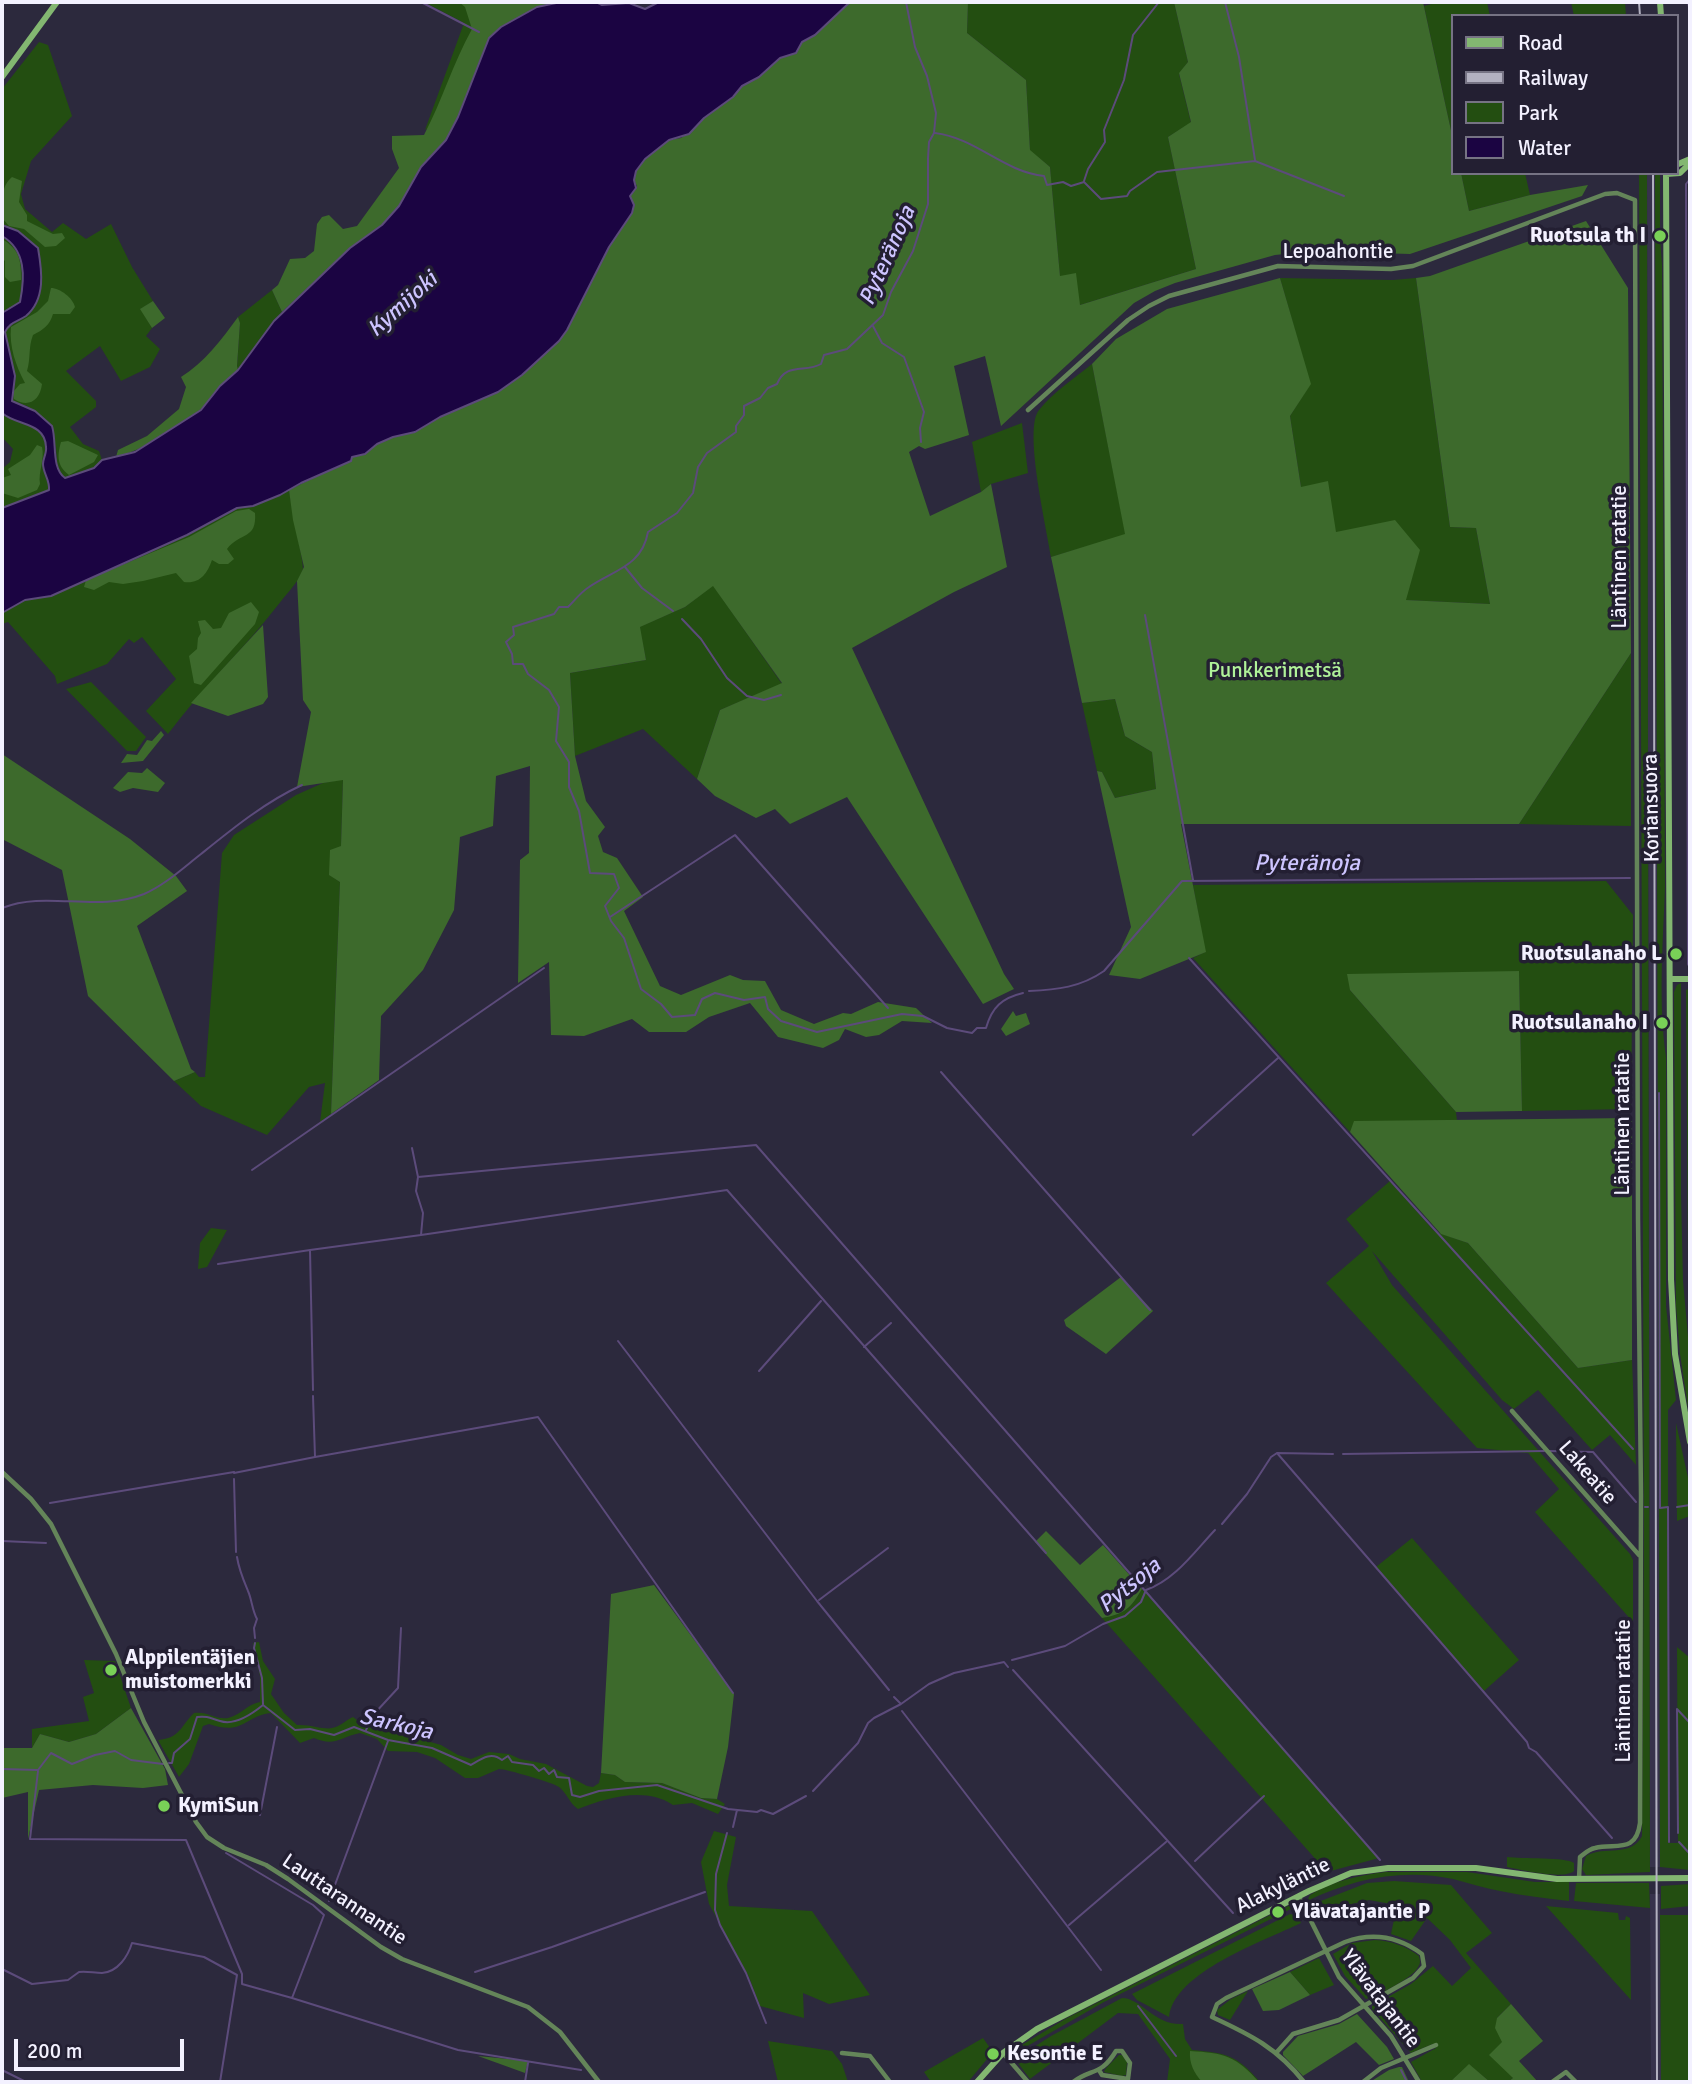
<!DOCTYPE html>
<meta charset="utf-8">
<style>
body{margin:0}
#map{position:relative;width:1692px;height:2084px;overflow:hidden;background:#2c293d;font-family:Signika,sans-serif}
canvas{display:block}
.frame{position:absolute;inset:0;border:4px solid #f3f1ff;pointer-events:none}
.legend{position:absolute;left:1451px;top:14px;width:228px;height:161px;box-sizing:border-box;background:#231f32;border:2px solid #767384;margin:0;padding:9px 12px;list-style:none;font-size:21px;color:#f3f1ff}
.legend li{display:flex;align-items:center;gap:14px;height:35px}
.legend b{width:35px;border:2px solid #767384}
.scale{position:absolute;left:14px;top:2039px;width:170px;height:32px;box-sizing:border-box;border:4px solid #f3f1ff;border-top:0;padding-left:9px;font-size:21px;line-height:24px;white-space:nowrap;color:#f3f1ff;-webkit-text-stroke:5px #231f32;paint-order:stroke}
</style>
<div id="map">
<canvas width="1692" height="2084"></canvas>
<div class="frame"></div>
<ul class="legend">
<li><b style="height:9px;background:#83b771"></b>Road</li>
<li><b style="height:9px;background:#b3b1c1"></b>Railway</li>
<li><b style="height:19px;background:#234e11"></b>Park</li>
<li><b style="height:19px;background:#1b0442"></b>Water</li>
</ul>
<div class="scale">200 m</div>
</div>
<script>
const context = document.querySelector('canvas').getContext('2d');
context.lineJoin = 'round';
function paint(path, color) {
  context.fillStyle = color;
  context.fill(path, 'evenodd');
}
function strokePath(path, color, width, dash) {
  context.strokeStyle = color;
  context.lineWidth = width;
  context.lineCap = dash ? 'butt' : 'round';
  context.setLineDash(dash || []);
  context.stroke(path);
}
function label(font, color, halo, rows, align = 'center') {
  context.font = font + ' Signika,sans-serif';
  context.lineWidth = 7;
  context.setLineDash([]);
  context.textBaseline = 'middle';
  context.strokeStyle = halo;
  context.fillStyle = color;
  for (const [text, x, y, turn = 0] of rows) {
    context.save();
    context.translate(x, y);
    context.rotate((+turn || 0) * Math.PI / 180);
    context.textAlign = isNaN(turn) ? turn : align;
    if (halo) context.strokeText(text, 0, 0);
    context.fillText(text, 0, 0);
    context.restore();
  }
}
paint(new Path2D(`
 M1647 173H1655L1660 1867H1650Z
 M1650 1894H1660L1661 2082H1651Z`), '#37324c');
paint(new Path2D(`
 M424 2H495L438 121 425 130 464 23Z
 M968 2H1174L1188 62 1179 74 1191 123 1168 137 1196 269 1080 305 1060 277 1050 167 1030 151 1026 80 967 33Z
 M1439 2H1487L1490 16H1452V135L1424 6Z
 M1571 2H1625L1626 16H1574Z
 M39 42 48 45 72 116 31 161 21 194 25 209 52 232 63 223 86 239 111 224 132 267 153 301 141 309 152 328 146 336 160 349 150 367 121 381 100 346 66 371 96 401V407L70 427 83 444 99 451 102 460 94 468 65 478 59 473 57 465 56 447 27 406 12 401 15 376 5 332 9 325 25 316C38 273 58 244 2 225V89Z
 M1461 173H1525L1530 195 1469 211Z
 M1639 173H1647L1650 1872 1586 1875 1582 1869 1586 1856C1604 1845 1631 1858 1642 1836L1644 1532Z
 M1655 173H1660V238L1662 265 1665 887C1663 943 1658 1001 1666 1057V1306L1676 1400 1668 1410V1843H1678L1677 1647 1690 1658V1870L1660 1867Z
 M2 236C26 251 25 276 20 302L2 313Z
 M1280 278 1393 280 1416 278 1450 527 1476 528 1490 604 1405 600 1419 550 1336 532 1301 487 1290 416 1310 384Z
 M272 290 282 312 260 339 238 370 237 366 240 323 238 317Z
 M1092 364 1126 535 1051 557C1047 529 1023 429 1039 410 1053 392 1075 378 1092 364Z
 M2 413C17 425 45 422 46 447 47 453 44 458 43 463 43 472 49 480 49 490L2 508V469L10 462 13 449 2 437Z
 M1022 423 1028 473 991 484 981 492 972 442Z
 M289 490C291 503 304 563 303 569 300 580 289 591 282 600 246 647 203 687 168 734L146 711 176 679 142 637 134 643 129 639 107 664 57 684 55 676 8 622 2 624V613L25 600 51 596 124 564 188 535 237 508 253 506Z
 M713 585 782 684 720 710 697 779 643 729 575 756 570 673 646 660 639 627 685 607Z
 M1631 653V826L1519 824Z
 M91 682 146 737 136 751H127L66 689Z
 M1115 699 1125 736 1152 752 1156 789 1115 798 1102 772 1097 771 1082 703Z
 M343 779 341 846 329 874 340 882 331 1114 320 1122 325 1083 309 1087 267 1135 201 1106 174 1081 195 1072 199 1077H205L222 853 234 835 296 795 323 783Z
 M1606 881 1633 915 1631 1109 1522 1111 1519 971 1350 990 1456 1112 1457 1121H1355L1350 1132 1193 958 1205 952 1193 885Z
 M1681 983V1195L1683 1281 1690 1359V1420L1680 1354 1676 1305 1674 992 1677 985Z
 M1690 988V1263H1688L1686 990Z
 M1390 1181 1434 1231 1468 1243 1578 1368 1632 1360 1636 1465 1610 1435 1592 1450 1538 1390 1514 1409 1502 1400 1372 1251 1392 1285 1630 1554 1633 1560V1622L1535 1512 1559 1489 1528 1453 1477 1448 1326 1283 1369 1246 1346 1219Z
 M211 1228 227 1230 207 1267 198 1269 200 1243Z
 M1676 1423 1690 1487V1516L1677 1521Z
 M1412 1538 1519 1660 1484 1691 1376 1567Z
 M1142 1589 1379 1858 1327 1872 1102 1618C1125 1614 1130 1609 1142 1589Z
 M259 1642 263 1661 275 1679 271 1694 284 1713 297 1725C309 1724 325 1730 332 1728 340 1727 346 1720 353 1717L365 1726 371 1721 379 1727 441 1745 458 1755 471 1759 489 1752 509 1754 520 1759 546 1764 587 1786 593 1787 599 1783 601 1773 615 1775 625 1782 662 1783 701 1798 717 1799 725 1804 718 1814 692 1803 673 1805C645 1786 606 1798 578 1809 569 1803 567 1793 559 1787 554 1783 506 1769 499 1769L478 1778H465L435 1758 417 1752 388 1751 377 1739 360 1733C340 1737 335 1747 314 1738L300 1743 271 1713C244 1716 244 1736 209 1724L203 1726 189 1764 179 1777 158 1740C180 1738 180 1727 194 1713 207 1711 216 1720 228 1718 241 1715 247 1704 260 1702V1676L253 1643Z
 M84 1660 115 1661 131 1708 96 1734 69 1742 40 1734 32 1748V1729L89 1721 83 1697 94 1693Z
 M714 1831 736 1837 727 1885 729 1906 812 1911 870 1995 829 2004 803 1993 804 2018 760 2006 749 1977 709 1904 701 1862Z
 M1507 1857C1521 1859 1567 1857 1574 1863V1871C1564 1880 1522 1870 1507 1867Z
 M1386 1872H1467L1535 1882H1569V1901C1546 1898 1523 1896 1500 1891 1484 1888 1469 1883 1453 1879 1403 1868 1352 1879 1307 1901L1310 1895C1333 1881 1359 1875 1386 1872Z
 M1394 1881 1451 1885 1492 1933 1466 1953 1511 2004 1497 2018 1513 2078 1508 2082H1490L1469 2065 1450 2082H1422L1411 2062 1436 2048 1433 2044 1411 2053 1372 2009V2006L1411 1984 1433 1966 1452 1986 1471 1968 1450 1940 1427 1918 1411 1941 1391 1934 1397 1905 1369 1900 1339 1907 1315 1920 1308 1906 1367 1883Z
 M1576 1883H1649L1650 1908 1574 1901Z
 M1690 1884V1906L1661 1909V1886Z
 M1290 1905 1295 1907 1104 2002 1017 2052 1015 2049 1067 2018Z
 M1546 1906 1618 1913 1619 1920H1625L1626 1916 1630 1918 1631 2000Z
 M1290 1914 1298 1916 1301 1923C1264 1941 1174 1972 1169 2017L1137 2000 1132 1994Z
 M1660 1915H1690V2082H1661Z
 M1375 1940C1391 1941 1406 1946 1419 1956 1420 1961 1421 1963 1418 1967 1413 1978 1377 1996 1366 1999L1345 1976 1333 1954 1352 1943Z
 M1319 1958 1334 1985 1310 1995 1290 1972Z
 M1248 1991 1230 2020 1218 2015 1217 2010 1231 1999Z
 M1122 1998C1141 1998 1155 2026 1183 2024L1185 2039 1192 2050C1226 2053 1237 2055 1260 2082H1167L1170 2059 1138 2014 1118 2013 1030 2079 1015 2059 1051 2036Z
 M983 2038 993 2052 968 2082H931L924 2072Z
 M768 2041 832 2051 842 2064 848 2082H778Z
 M1119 2055H1122L1127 2062 1126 2075 1122 2076 1104 2072 1106 2068Z`), '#234e11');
paint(new Path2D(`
 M459 2H561L537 7 458 117 446 140 421 167 399 206 382 225 350 248 282 312 272 290 278 285 290 259 305 258 314 251 317 224 322 217 329 215 343 229 357 226 399 168 392 149V136L424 135C442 101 453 63 472 29L465 7Z
 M850 2H968L967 33 1026 80 1030 150 1050 167 1060 276 1076 273 1080 305 1196 269 1168 137 1191 122 1179 73 1188 62 1174 2H1423L1452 135V173H1461L1469 211 1530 195 1588 185 1582 196 1410 254 1314 251 1275 255 1175 283 1155 291 1134 303 1001 426 985 356 954 366 969 435 925 449 919 446 909 452 930 516 981 492 991 484 1007 567 954 592 852 648 1004 974 1014 989 983 1004 847 797 790 824 775 809 756 818 715 796 697 779 720 710 782 683 713 586 685 607 640 627 646 660 570 673 575 756 586 801 605 827 598 836 603 852 617 858 643 897 624 911 660 986 681 995 730 975 743 980 765 981 781 1010 814 1024 843 1013 851 1014 878 1002 916 1008 932 1023 902 1021 879 1035 866 1037 845 1029 839 1040 823 1048 778 1037 750 1003 709 1017 686 1032H649L632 1019 584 1036 551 1035 549 962 518 983 520 860 529 853 530 766 496 776 493 826 460 837 454 910 423 970 381 1016 379 1080 331 1114 340 882 329 875 330 850 341 846 343 780 297 787 311 712 303 700 297 581 304 567 293 520 289 490 341 464 351 461 352 457 365 454 377 444 393 437 415 432 440 417 498 392 609 247 632 213 630 196 637 186 634 180 636 171 645 159 669 140 681 138 695 128 704 118 733 97 742 86 759 77 780 58 796 53 802 42 815 35Z
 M12 177 22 181 19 202 27 215V221L53 234 62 233 65 238 56 246 45 247 24 229 9 226 2 218C2 203 0 187 12 177Z
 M1586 221 1628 288 1631 653 1519 824H1181L1206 952 1140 979 1109 975 1131 927 1097 771 1102 772 1115 798 1156 789 1152 752 1125 736 1115 699 1082 703 1051 557 1125 534 1092 364 1116 339 1167 309 1280 278 1311 384 1290 416 1301 487 1328 481 1336 532 1395 520 1420 550 1406 600 1490 604 1476 528 1450 527 1416 278 1430 276Z
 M2 239C20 250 21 260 21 280L10 282 5 277V261L2 258Z
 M51 288C60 288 73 298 75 307L70 314H53C50 325 43 330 33 335 28 348 31 358 27 371L42 384C40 401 28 408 14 399L13 392 20 384 25 383C16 366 9 347 11 327L37 312 48 301Z
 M153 301 165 318 152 328 140 309Z
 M238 317 240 323 237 366 238 370C224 382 214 397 201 409 181 428 143 450 116 457L118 450 147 436 179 409 186 387 181 377C204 363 222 339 238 317Z
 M68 441 98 455 94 462 69 475C57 466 57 456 61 442Z
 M37 445 42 447C45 459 38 472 40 484L37 490 18 498 2 493V478L11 475 8 469 30 455Z
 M249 509 255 513C257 540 240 532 227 549L234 559 228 564H219L212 560C207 574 200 584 184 582L176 573 143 581 123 584 109 582 94 590 84 587 86 580 189 537 236 511Z
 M251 602 259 612 255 624 201 685 194 683 189 656 197 649 198 638 201 633 198 621 205 620 213 629 221 628 229 613Z
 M263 625 268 697 263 704 228 716 191 703Z
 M161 731 164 735 143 761 121 763 127 754 137 755 147 740 152 741Z
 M2 754 130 839 176 876 187 891 137 926 191 1069 195 1072 174 1081 88 996 62 870 2 839Z
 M147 768 165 783 158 792 133 788 120 792 113 788 128 772 142 773Z
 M1519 971 1522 1111 1456 1112 1350 990 1347 974Z
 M1013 1011 1016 1016 1026 1013 1030 1024 1006 1036 1001 1029Z
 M1632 1118V1360L1578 1368 1468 1243 1441 1234 1350 1132 1354 1121Z
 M1121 1277 1153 1311 1106 1354 1066 1326 1064 1320Z
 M1046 1531 1080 1565 1103 1545 1142 1589C1130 1609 1125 1614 1102 1618L1035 1542Z
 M654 1585 734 1694 728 1747 717 1799 701 1798 662 1783 625 1782 615 1775 601 1773 611 1594Z
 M131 1708 165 1769 168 1785 143 1788 93 1785 39 1790 28 1839V1792L2 1798V1748H32L40 1734 69 1742 96 1734Z
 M1290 1972 1310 1995 1279 2010 1263 2011 1252 1989Z
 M1511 2004 1543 2041 1519 2061 1538 2082H1508L1513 2078 1489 2055 1502 2042 1495 2028 1497 2018Z
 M1357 2014 1387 2047 1394 2059 1379 2065 1356 2042 1303 2076 1283 2055V2052L1298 2036 1339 2024Z
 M1190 2051C1224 2053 1236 2056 1259 2082H1202C1194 2073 1189 2063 1190 2051Z
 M478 2056 528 2061 525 2073Z
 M1469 2064 1490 2082H1450Z
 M1399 2067H1402L1409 2082H1370L1389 2070Z`), '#3d6a2c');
const water = new Path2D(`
 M561 2H596L602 5 629 3 645 9 659 2H850L815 35 802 42 796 53 780 58 759 77 742 86 733 97 704 118 689 134 669 140 645 159 636 171 634 180 636 188 630 196 634 205 632 213 609 247 567 330 559 341 522 375 498 392 440 417 415 432 393 437 377 444 365 454 352 457 351 461 301 483 280 495 253 506 237 508 187 535 51 596 25 600 2 613V508L49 490C50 480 43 473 43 464 43 458 47 453 46 447 45 422 17 426 2 413V313L20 302C25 277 26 250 2 236V225L18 231 38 248C42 271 46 299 26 316 17 322 10 322 5 332L15 376 12 401 35 411 52 426C57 442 51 468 65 478L94 468 102 460 135 452 201 410 220 386 238 370 274 321 350 248 382 225 399 206 421 167 446 140 458 117 489 38 501 27 537 7Z`);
paint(water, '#1b0442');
strokePath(water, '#5c4b7b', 2);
strokePath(new Path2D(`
 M421 2 479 32
 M906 2 915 47 927 76 936 113 934 133 929 142 928 158V204L913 251 891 292 883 315 847 349 824 355 821 364C805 373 786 362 777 384L768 388 760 398 744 406V415L736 426V432L707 453 698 467 693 493 677 513 648 532C642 566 614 570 589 587 581 592 575 600 568 607H559L554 614 513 627 514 635 506 642 512 654 513 664H523L528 674 549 690 559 707 556 741 569 762V787L579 811 590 873 614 874 619 888 605 906 611 921 624 938 641 989 661 1004 672 1017 695 1015 702 999 715 993 744 1000 765 997 768 1009 781 1021 817 1032 902 1014 923 1016 947 1028 972 1033 977 1028H986C992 1007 1002 998 1023 993
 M1225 2 1239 57 1255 160
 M1688 2 1690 12
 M935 133C976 138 1004 172 1044 176L1047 185 1063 182 1071 186 1084 182 1101 199 1127 196 1130 191 1157 172 1255 161 1344 196
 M1690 179 1686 184 1688 964 1690 968
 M1084 181 1088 169 1105 142 1104 130 1124 80 1133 35 1159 2
 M873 326 882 343 904 357 924 412 920 428 921 442
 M625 567 642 588 673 611
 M1145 615 1193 880
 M682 619 701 639 727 678 747 696 764 700 781 695
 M2 908C47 890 96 913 144 894 165 885 183 868 201 854 232 829 265 802 302 785
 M610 917 735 835 888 1008
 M1189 958 1633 1449
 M1029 991C1057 990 1081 987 1104 971L1182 881 1630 878
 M1690 991V1074
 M941 1072 1150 1310
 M1659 1093 1660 1508 1668 1507 1669 1842
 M1193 1135 1278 1058
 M252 1170 544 968
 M418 1177 756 1145 1380 1860
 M421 1235 727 1190 1046 1553
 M218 1264 310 1250
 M1690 1265V1243
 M1690 1273V1278
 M618 1341 817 1601 889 1690
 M864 1347 891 1323
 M759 1371 821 1301
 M313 1390 310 1250 421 1235 423 1213 416 1191 418 1177 412 1148
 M1549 1451 1593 1452 1636 1502
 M1277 1453 1527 1742 1529 1748 1536 1752 1612 1838
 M1343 1454 1544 1451
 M315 1457 538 1417 733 1693
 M234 1473 315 1457 313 1396
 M234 1479 236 1552
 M50 1503 234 1472
 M1645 1507H1648
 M1677 1507 1690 1505
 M1222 1524 1247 1494 1271 1457 1277 1453 1333 1454
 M2 1541 46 1543
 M237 1557C239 1570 243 1579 248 1591 252 1600 252 1610 257 1619L254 1628 255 1638
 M819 1600 888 1548
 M255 1643 254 1648 262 1678 263 1704
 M1012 1660 1065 1646 1103 1624 1125 1616 1141 1602 1146 1590C1175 1580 1195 1551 1215 1530
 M1013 1670 1233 1913
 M894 1697 901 1704
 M902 1711 1101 1970
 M366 1730 374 1714 398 1688 401 1628
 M169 1763H172L174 1753 190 1739 197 1717C208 1716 210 1718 220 1721 235 1726 252 1714 263 1705L295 1730 310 1729 334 1735 354 1727 388 1740 432 1748 471 1765C481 1759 491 1751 502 1760L508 1756 512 1762 533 1765 539 1771 544 1768 549 1774 554 1770 557 1777 569 1778 572 1795 580 1797 599 1791 657 1785 728 1809 757 1812 761 1810 773 1814 806 1796
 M2 1769 38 1770 51 1753 72 1764 95 1755 115 1751 131 1760 163 1764
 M38 1771 30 1839 186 1840 242 1974V1984L292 1998 324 1915 313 1905 226 1853
 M813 1791 858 1743 868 1723 874 1718 901 1704 929 1684 954 1673 1004 1662 1008 1667
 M260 1815 277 1727
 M733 1827 737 1810
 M727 1833 716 1874 715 1910 720 1925 746 1973 766 2023
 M1678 1833 1677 1709 1690 1723
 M1679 1842 1690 1854
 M1195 1861 1264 1796
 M329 1901 388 1741
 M1069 1925 1166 1842
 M2 1969 32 1984 68 1980 79 1972C87 1971 94 1973 102 1973 118 1972 128 1956 132 1943L204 1957 237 1975 220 2082
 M475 1972 552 1947 705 1892
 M292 1998 458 2050 581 2070
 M1138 2006 1176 2056
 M2 2070 26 2082
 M1401 2070 1407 2082
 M525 2082 528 2063`), '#5c4b7b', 2);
strokePath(new Path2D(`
 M1028 410 1128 320 1149 306 1169 296 1278 266 1391 269 1413 266 1605 194 1617 193 1635 200 1638 1218 1641 1495 1640 1823C1636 1854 1616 1843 1595 1848 1589 1849 1585 1853 1580 1857L1579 1879
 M1512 1411 1639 1555
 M2 1472 31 1499 51 1524 116 1654 144 1722 196 1822 207 1837 224 1848 266 1865 288 1879 381 1947 402 1959 528 2007 560 2032 599 2082
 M1299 1897 1339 1977 1391 2036 1419 2082
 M842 2053 870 2056 890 2082
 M1003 2053 1028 2082
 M1276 2053 1293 2034 1339 2020 1413 1978 1424 1966 1422 1954C1399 1937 1373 1932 1345 1942L1226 1998 1217 2004 1212 2017C1251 2035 1277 2048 1304 2082
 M1073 2082C1092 2068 1101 2076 1116 2051H1122L1130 2063 1128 2079 1102 2075 1099 2070
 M1363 2082 1381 2068 1436 2045
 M1552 2082 1566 2072 1576 2082`), '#648559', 4.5);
strokePath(new Path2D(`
 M1660 2 1661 16
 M2 77 57 2
 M1676 165 1690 159
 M1666 173 1671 1279 1675 1354 1690 1442
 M1666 174 1680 173 1690 163
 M1670 979H1690
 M977 2082 1003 2053 1037 2029 1309 1891 1351 1873 1388 1868H1476L1557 1879 1690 1878`), '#83b771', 6);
strokePath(new Path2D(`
 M1639 2 1640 16
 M1653 173 1657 2082`), '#b3b1c1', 2);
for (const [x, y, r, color] of [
 [1660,236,7,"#79d157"],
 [1676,954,7,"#79d157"],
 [1662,1023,7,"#79d157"],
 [111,1670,7,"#79d157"],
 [164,1806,7,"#79d157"],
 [1278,1912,7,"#79d157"],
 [993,2054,7,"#79d157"]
]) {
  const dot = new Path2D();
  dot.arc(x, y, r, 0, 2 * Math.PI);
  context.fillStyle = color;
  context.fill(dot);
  strokePath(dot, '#231f32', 2.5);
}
label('bold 21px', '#f3f1ff', '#231f32', [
 ["Ruotsula th I",1646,236,"right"],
 ["Ruotsulanaho L",1662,954,"right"],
 ["Ruotsulanaho I",1648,1023,"right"],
 ["Alppilentäjien",125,1658],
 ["muistomerkki",125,1682],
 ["KymiSun",178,1806],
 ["Ylävatajantie P",1292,1912],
 ["Kesontie E",1007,2054]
], 'left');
label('21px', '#f3f1ff', '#231f32', [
 ["Lepoahontie",1338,252],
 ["Läntinen ratatie",1620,557,-90],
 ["Koriansuora",1652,808,-91],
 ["Läntinen ratatie",1623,1124,-90],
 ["Lakeatie",1587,1473,49],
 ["Läntinen ratatie",1624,1691,-90],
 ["Alakyläntie",1283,1886,-26],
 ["Lauttarannantie",344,1900,34],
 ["Ylävatajantie",1380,1999,53]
]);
label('21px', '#b0f299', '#231f32', [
 ["Punkkerimetsä",1275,671]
]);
label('italic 23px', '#cdc4ff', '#231f32', [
 ["Pyteränoja",888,256,-66],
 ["Kymijoki",403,305,-42],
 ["Pyteränoja",1307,864],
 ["Pytsoja",1130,1586,-39],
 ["Sarkoja",396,1725,13]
]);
</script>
